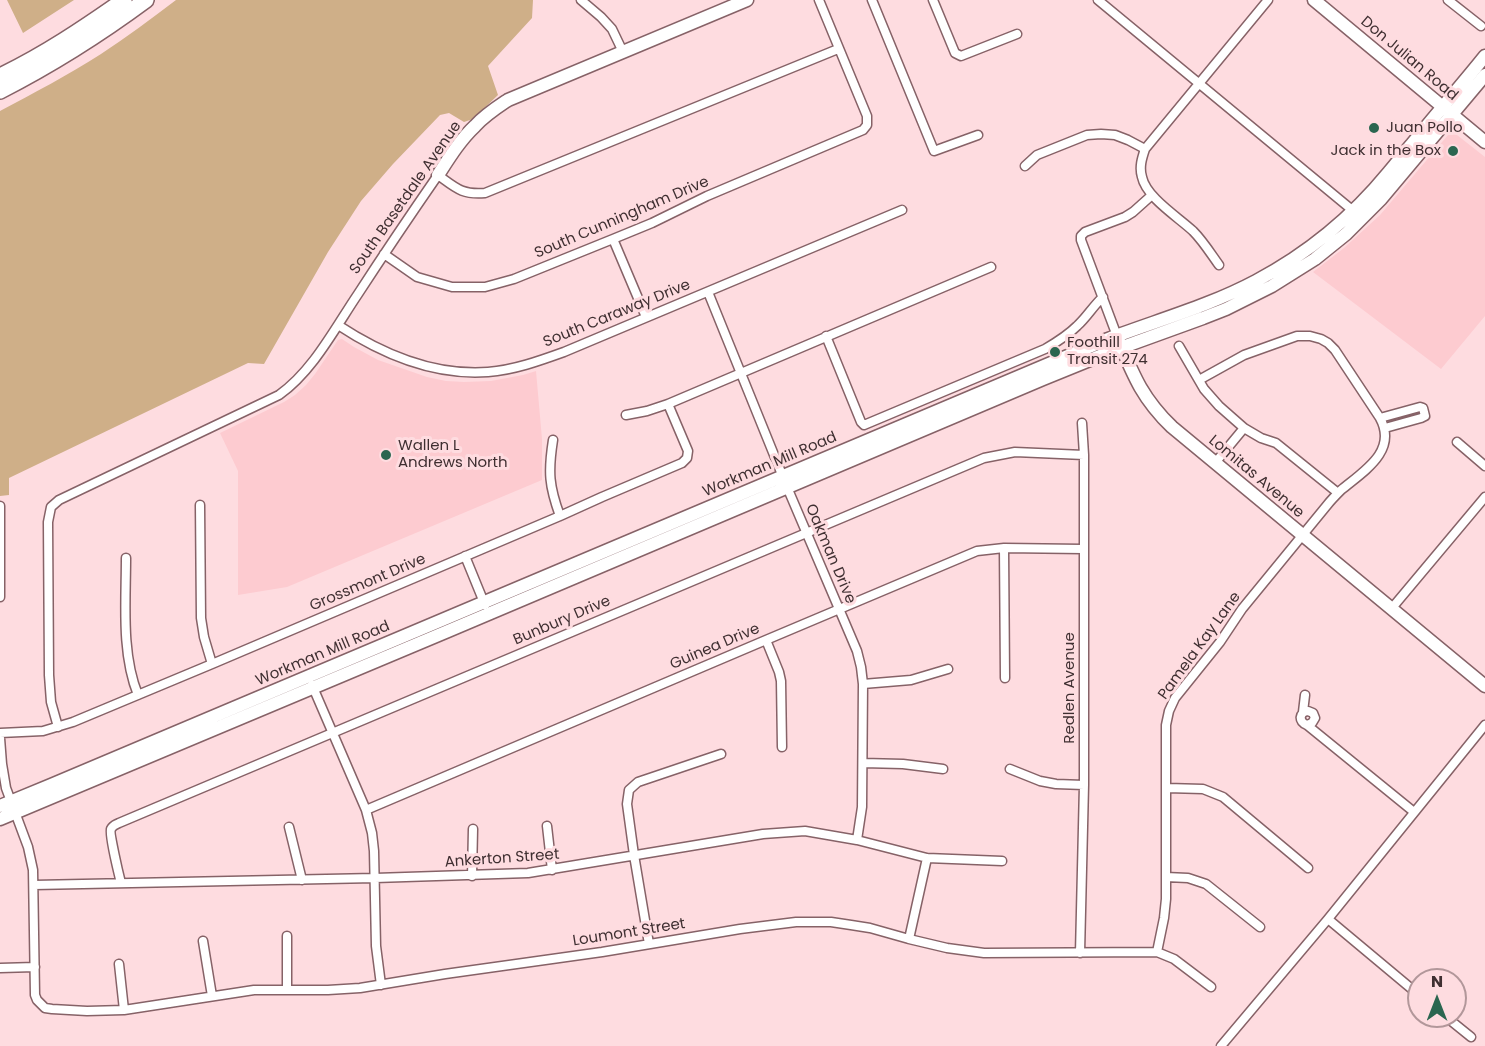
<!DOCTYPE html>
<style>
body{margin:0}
#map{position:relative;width:1485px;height:1046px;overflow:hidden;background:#fedce0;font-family:Poppins,sans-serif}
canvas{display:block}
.north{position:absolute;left:1407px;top:968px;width:60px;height:60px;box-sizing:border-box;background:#fedce0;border:2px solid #b2979a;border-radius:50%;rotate:0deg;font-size:16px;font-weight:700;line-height:24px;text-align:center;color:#3f2f31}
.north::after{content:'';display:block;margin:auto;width:21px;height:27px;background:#2b6650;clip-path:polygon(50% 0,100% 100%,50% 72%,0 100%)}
</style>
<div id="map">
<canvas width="1485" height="1046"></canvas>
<div class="north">N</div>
</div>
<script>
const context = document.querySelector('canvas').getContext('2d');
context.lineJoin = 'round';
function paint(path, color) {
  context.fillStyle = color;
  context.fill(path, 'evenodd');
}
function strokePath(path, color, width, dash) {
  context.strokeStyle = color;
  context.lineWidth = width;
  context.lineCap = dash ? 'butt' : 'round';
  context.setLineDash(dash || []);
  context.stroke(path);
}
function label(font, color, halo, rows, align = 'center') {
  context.font = font + ' Poppins,sans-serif';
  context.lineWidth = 6;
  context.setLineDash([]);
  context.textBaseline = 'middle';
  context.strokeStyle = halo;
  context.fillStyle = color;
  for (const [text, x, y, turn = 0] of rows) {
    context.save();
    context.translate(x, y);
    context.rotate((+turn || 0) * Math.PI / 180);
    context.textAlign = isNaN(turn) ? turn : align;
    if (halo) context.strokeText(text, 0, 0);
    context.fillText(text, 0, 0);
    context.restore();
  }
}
paint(new Path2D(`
 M1452 134 1457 135 1485 157V316L1441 369 1313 272 1344 248 1380 215 1448 135Z
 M342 339 354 347 378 360 427 377 446 381 464 382 491 381 523 375 536 371 542 439V480L287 587 238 595V471L220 433 284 402 295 395 306 385 315 374 338 340Z`), '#fdcbd0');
paint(new Path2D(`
 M7 0H74L23 33Z
 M176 0H533L532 18 488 66 498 95 473 119 464 122 449 113 440 115 393 164 361 201 328 252 264 364 248 363 9 478V495L0 496V111C34 93 68 75 101 54 127 37 151 19 176 0Z`), '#cfaf88');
const street = new Path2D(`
 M581 0 601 17 612 29 623 52
 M872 0 934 151 978 135
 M933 0 955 53 961 56 1017 34
 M1098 0 1357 214
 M1448 0 1481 26
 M1025 166 1037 155 1087 135 1101 134 1115 135 1128 140 1145 149
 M613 239 646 317
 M384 254 417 277 452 287H485L514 279 613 239 652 223 707 196 863 130 867 125V116L819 0
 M1219 265C1211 254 1203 241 1193 231 1178 217 1146 197 1142 177 1139 167 1142 158 1145 149L1268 0
 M708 292 787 487 857 651 861 667 863 684 862 807 857 840
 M338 325C382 354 434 376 488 372 514 370 539 361 564 352L902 210
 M826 336 861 422 864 425 1045 349C1057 342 1067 336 1077 326 1087 317 1093 306 1103 297
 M1117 336 1081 240V236L1085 232 1125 217 1133 212 1152 195
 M1179 346 1204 389 1219 406 1244 428 1261 438 1276 443 1338 493
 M626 415 647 411 668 404 991 267
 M1380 418 1420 407 1423 408 1425 416 1421 418 1385 428
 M553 440C548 472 549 486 560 516
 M1457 442 1485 466
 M1215 463 1244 428
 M200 505 201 618 204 637 212 664
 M0 506V597
 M1004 548 1005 678
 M465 556 485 605
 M126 558C126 602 121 653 138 695
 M1392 608 1485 497
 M766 640 779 672 781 681 782 747
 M863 684 911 680 948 669
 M312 685 366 810 372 833 374 851 376 946 381 985
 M1303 712 1305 695
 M1307 725 1312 723 1315 718 1313 713 1308 711C1299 712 1298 722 1307 725L1414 812
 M58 727 51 702 49 675 48 522 51 507 59 500 279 395C313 371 335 328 358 294 384 254 411 214 438 175 456 188 462 195 485 193L838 49
 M0 733 43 731 73 722 212 664 560 516 602 497 682 463 687 458 688 451 668 404
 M0 738 2 764 6 788 28 847 33 870 35 995 37 1000 45 1008 52 1009 87 1011 124 1010 254 990H328L360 988 445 974 602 952 740 929 796 922H831L851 925 870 928 909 939 947 948 984 953 1157 952 1174 959 1211 987
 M863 763 903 764 943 769
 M1010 769 1040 781 1056 784 1084 785
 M1167 788 1203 789 1223 797 1308 868
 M366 810 766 640 977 551 1004 548 1083 549
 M547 826 552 870
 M289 827 302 880
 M472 876 473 829
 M1166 877 1188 878 1206 884 1260 927
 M121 883C119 875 109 833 111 829 113 825 115 825 119 823L984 458 1015 452 1084 455
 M34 885 375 878 528 873 763 834 805 831 857 840 927 858 1002 861
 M1328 919 1419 995
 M909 939 927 858
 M203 941 212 996
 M649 944 634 855 627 804 629 790 638 782 721 754
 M1157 952 1164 918 1166 899V725L1169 711 1175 698 1220 642 1242 609 1328 504C1332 499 1337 494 1341 490 1364 471 1398 451 1380 418L1335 350 1328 343 1321 339 1310 336H1297L1244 355 1199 380
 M1080 953 1084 785V455L1082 423
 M119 964 124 1010
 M0 968 35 967
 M287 990V936
 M1445 1016 1471 1037
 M1221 1046 1328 919 1485 725`);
const secondary = new Path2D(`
 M1314 0 1485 142
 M438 175C449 158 460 140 475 126 485 115 496 108 508 100L747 0
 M1119 341C1134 377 1143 399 1172 427L1485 686
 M0 806 51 785 1108 339C1158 320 1209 306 1256 281 1307 254 1353 216 1389 172 1397 163 1404 153 1412 144 1436 114 1461 86 1485 56
 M0 819 448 631 1043 379 1112 351 1203 318 1226 309 1272 286 1315 259 1346 234 1381 199 1485 75`);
const highway = new Path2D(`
 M0 76C44 55 84 28 124 0
 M0 91C51 65 100 34 146 0`);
strokePath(street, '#866267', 11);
strokePath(secondary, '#866267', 15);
strokePath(highway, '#866267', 18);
strokePath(street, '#fff', 8);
strokePath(secondary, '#fff', 12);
strokePath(highway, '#fff', 15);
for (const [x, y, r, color] of [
 [1374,128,6,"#2b6650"],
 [1453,151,6,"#2b6650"],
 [1055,352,6,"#2b6650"],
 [386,455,6,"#2b6650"]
]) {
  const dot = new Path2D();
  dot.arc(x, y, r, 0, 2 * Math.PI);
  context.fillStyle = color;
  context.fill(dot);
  strokePath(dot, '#fedce0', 2);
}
label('15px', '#3f2f31', '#fedce0', [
 ["Don Julian Road",1409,59,40],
 ["South Basetdale Avenue",406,198,-55],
 ["South Cunningham Drive",622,218,-23],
 ["South Caraway Drive",617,314,-22],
 ["Workman Mill Road",770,465,-23],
 ["Lomitas Avenue",1256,477,40],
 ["Oakman Drive",830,554,67],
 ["Grossmont Drive",368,583,-23],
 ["Bunbury Drive",562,621,-23],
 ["Pamela Kay Lane",1200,646,-54],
 ["Guinea Drive",715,647,-23],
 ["Workman Mill Road",323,654,-23],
 ["Redlen Avenue",1070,688,-90],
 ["Ankerton Street",502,859,-4],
 ["Loumont Street",629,933,-9]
]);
label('15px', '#3f2f31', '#fedce0', [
 ["Juan Pollo",1386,128],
 ["Jack in the Box",1441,151,"right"],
 ["Foothill",1067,343],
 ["Transit 274",1067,360],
 ["Wallen L",398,446],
 ["Andrews North",398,463]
], 'left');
</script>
